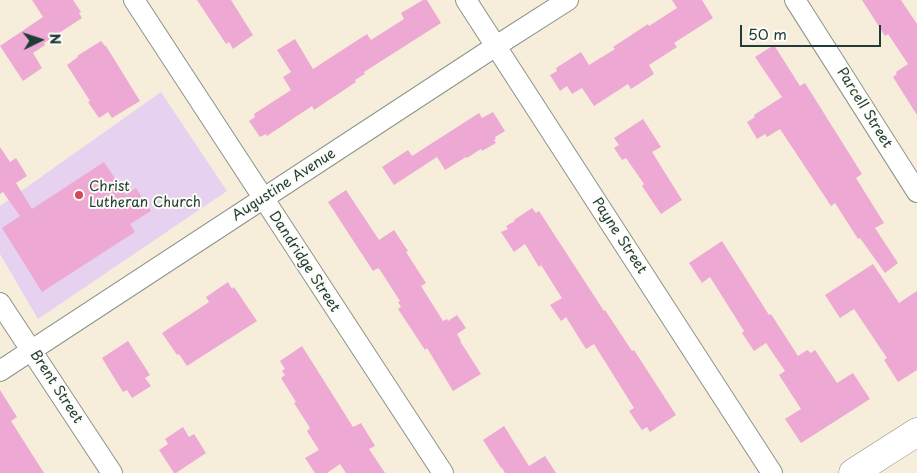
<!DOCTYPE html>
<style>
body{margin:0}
#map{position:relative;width:917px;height:473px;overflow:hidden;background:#f7eddb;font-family:"Playpen Sans",sans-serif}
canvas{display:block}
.north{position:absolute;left:15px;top:15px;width:50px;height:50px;-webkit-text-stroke:4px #fdfcf7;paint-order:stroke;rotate:86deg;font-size:14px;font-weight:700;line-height:20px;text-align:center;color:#1f3d34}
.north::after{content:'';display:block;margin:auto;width:18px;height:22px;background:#1f3d34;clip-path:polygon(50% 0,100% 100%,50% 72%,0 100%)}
.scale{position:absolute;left:740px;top:25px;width:141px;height:22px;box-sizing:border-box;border:2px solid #1f3d34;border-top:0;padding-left:6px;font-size:15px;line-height:18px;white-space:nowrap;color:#1f3d34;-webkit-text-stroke:4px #fdfcf7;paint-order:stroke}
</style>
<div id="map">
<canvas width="917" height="473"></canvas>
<div class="north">N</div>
<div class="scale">50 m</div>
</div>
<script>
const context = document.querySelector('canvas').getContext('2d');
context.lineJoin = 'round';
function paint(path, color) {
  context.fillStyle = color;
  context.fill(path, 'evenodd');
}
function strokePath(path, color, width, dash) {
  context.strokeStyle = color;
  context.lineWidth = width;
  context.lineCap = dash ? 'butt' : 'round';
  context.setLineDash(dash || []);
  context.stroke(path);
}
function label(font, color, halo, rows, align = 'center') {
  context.font = font + ' "Playpen Sans",sans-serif';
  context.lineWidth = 4;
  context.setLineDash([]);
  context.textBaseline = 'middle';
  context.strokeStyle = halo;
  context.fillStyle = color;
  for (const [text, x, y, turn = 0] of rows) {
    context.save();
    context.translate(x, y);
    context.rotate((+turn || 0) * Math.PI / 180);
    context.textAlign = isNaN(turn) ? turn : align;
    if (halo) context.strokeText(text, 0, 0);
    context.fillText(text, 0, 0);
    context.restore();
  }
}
paint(new Path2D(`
 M161 92 227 191 38 319 0 254V206Z`), '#e6d2f0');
paint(new Path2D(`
 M32 0H73L81 12 79 13 82 18 44 43 45 45 33 53 42 68 23 81 0 46 43 17Z
 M197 0H231L253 35 233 49 229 42 226 44Z
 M423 0H427L441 23 364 72 365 74 355 80 356 82 314 110 312 106 267 136 266 134 260 137 249 121 255 117 254 114 291 90 283 77 291 72 277 50 295 39 313 69 367 34 371 40 404 19 401 13Z
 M672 0H702L713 18 674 43 677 47 649 65 654 74 631 89 628 84 594 106 582 88 572 94 567 86 560 91 550 75 557 71 556 68 581 52 589 65 615 49 613 47 648 24 649 26 677 8Z
 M862 0H901L917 24V115L893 77 897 74 896 72 908 64 888 34 885 36Z
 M101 41 105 46H106L140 101 112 118 108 112 99 118 88 102 90 101 67 65 78 57 77 56Z
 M774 45 800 86 805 83 862 174 856 178 884 223 875 228 898 263 885 273 860 238 858 239 835 203 831 206 780 129 767 137 765 134 757 139 747 122 755 117 754 115 782 97 755 57Z
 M493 112 505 131 495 137 496 139 494 140 496 143 482 151 481 149 467 158 466 157 445 170 437 157 394 185 382 167 408 150 412 156 479 113 482 118Z
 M643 119 661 147 652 152 682 200 661 214 642 186 644 184 626 158 622 160 614 148 619 145 614 138Z
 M0 147 10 162 16 158 27 176 16 183 32 209 104 162 126 195 136 188 151 211 130 224 135 232 42 292 2 228 20 216 3 192 0 194Z
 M346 190 379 240 394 230 408 251 406 252 426 283 421 286 443 321 447 319 448 321 457 315 466 328 457 334 461 341H460L481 374 453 391 427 348 425 350 398 309 401 307 398 302 400 301 380 270 378 268 373 271 328 202Z
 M532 208 536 213 539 211 604 311 605 310 632 351 634 350 676 415 650 432 647 427 642 430 629 411 634 408 594 344 586 349 566 317 561 321 550 305 562 298 541 265 539 267 525 244 514 252 501 232 508 229 506 226 515 221 514 220Z
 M722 241 769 315 771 314 798 356 807 350 811 353 815 350 837 383 853 373 870 399 801 443 785 419 801 409 779 375 785 371 766 343 754 351 742 333 744 331 710 277 702 283 689 263Z
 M873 264 899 303 917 291V370L898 382 884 360 887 358 854 309 840 318 825 295Z
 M228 282 232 289 234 287 257 321 187 366 179 354 177 355 162 333 209 302 206 297Z
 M128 341 150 375 145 378 151 386 132 398 127 390 123 392 102 358Z
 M302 346 353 427 361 423 375 446 369 449 385 473H346L340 464 327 473H315L305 458 319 450 307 431 310 428 294 403 296 402 281 378 285 375 282 371 285 369 280 361Z
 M0 390 17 417 11 421 44 473H0Z
 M504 426 529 466 545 456 556 473H505L502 468H501L483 440Z
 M183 427 189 437 194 434 206 453 176 473H174L159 450 168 444 165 439Z`), '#eda9d3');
const street = new Path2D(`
 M134 0 443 473
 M466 0 772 473
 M795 0 917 192
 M0 303 112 473
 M0 371 496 46 568 0`);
const secondary = new Path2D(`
 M853 473 917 432`);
strokePath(street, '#8b9588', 22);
strokePath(secondary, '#8b9588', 29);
strokePath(street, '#fff', 20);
strokePath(secondary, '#fff', 28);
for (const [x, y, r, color] of [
 [79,195,5,"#d1495b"]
]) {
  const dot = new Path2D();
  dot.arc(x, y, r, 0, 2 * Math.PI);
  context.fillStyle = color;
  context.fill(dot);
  strokePath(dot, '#fdfcf7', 2);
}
label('14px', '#1f3d34', '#fdfcf7', [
 ["Parcell Street",864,108,58],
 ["Augustine Avenue",284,185,-33],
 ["Payne Street",619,236,57],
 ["Dandridge Street",304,262,57],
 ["Brent Street",56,387,57]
]);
label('14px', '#1f3d34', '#fdfcf7', [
 ["Christ",89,187],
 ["Lutheran Church",89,203]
], 'left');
</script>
